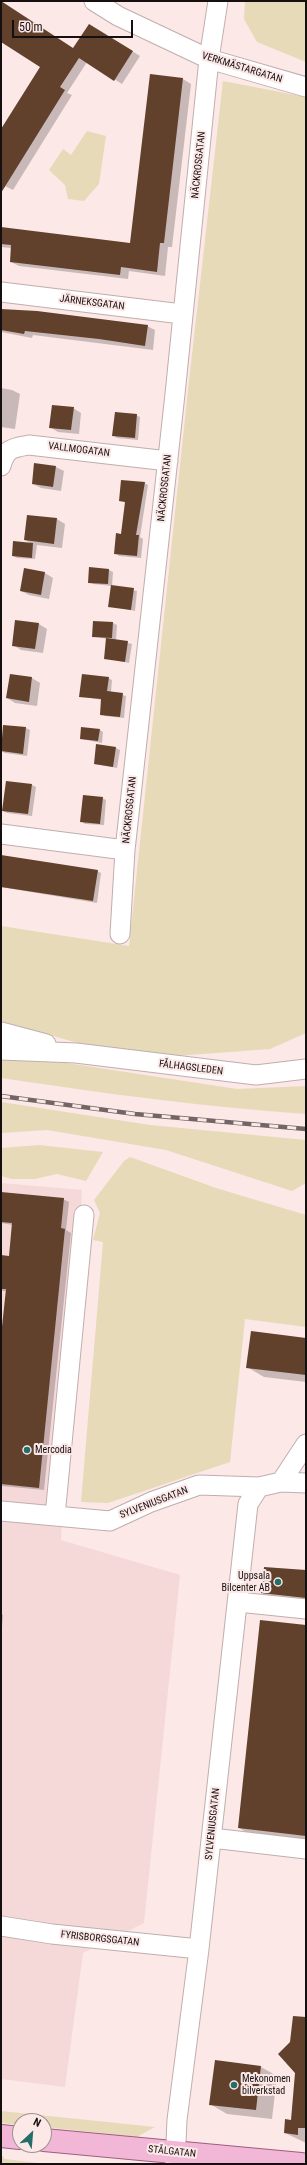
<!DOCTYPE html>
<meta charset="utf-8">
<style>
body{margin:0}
#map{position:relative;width:307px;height:2165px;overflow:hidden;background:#fbe8e7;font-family:"Roboto Condensed",sans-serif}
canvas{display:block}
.frame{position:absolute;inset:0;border:2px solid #150f0f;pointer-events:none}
.north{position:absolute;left:12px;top:2113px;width:40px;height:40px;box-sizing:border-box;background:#fbe8e7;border:1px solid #9f9191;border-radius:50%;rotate:26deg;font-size:11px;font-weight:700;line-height:16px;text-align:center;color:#150f0f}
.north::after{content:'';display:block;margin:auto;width:14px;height:18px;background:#246e6a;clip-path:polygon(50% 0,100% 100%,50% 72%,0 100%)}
.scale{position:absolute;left:12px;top:20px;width:121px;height:18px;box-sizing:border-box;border:2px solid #150f0f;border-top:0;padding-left:5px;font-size:12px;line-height:14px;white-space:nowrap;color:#150f0f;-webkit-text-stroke:3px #fbe8e7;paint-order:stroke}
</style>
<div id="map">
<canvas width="307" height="2165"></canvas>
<div class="frame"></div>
<div class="north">N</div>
<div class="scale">50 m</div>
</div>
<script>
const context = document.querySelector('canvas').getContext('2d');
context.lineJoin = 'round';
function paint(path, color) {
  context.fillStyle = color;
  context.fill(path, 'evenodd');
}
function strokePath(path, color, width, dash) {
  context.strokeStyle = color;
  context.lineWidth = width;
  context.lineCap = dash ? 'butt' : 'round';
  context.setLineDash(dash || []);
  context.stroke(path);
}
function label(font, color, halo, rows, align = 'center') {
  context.font = font + ' "Roboto Condensed",sans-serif';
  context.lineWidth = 4;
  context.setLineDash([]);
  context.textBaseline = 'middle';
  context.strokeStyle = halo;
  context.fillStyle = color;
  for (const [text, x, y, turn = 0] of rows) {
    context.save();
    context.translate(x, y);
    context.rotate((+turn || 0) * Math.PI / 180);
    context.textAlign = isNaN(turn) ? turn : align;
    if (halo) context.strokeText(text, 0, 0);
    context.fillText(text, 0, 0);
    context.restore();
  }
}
paint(new Path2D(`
 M1 1183 82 1190 61 1540 180 1575 144 1923 83 1953 65 2087 1 2079Z`), '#f5d9d8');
paint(new Path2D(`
 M245 1H306V62L257 42 244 19Z
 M223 81 306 97V1033L270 1049 175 1056 78 1043 1 1021V926L129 946 189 381Z
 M87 131 106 136 99 184 84 201 68 199 65 185 49 170 63 149 71 155Z
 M1 1053 237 1089 306 1086V1114C204 1107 102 1093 1 1078Z
 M1 1102 150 1125 306 1140V1183L292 1191 166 1150 47 1130 1 1133Z
 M39 1145 103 1152 86 1181 57 1174 35 1179H12L1 1176V1148Z
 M130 1157 216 1188 306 1215V1327L245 1319 230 1462 108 1503 81 1502 103 1242 93 1240 100 1213 94 1200 124 1161Z
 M1 2111 155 2127 137 2137 44 2127V2121H20V2125L1 2123Z
 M1 2155 5 2159 47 2164H1Z`), '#e7dab9');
paint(new Path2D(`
 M1 2 74 49 96 29 140 56 122 84 87 62 67 93 72 95 13 190 1 184V131L41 66 1 41Z
 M183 79 191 84 172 247H168L165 276 129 271 128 279 19 266 11 262V248L1 247V228L131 244Z
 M1 312 147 326 155 330 153 350 33 335 32 338 1 332Z
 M1 388 12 390 20 394 15 429 1 427Z
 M73 408 81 413 79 434 58 432 50 427Z
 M136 415 140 417 138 440 117 438 113 435Z
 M56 467 64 471 61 491 41 488 33 484Z
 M144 483 148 485 140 537 143 539 141 558 119 556 115 553 122 535 126 503 120 500Z
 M57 519 65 524 62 548 37 545 35 559 17 558 13 556 32 544 25 540Z
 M90 568 109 570 113 572 112 586 137 591 135 611 109 606 112 586 93 584 89 582Z
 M45 573 53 578 49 599 29 595 21 591Z
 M16 621 39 624 47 629 43 653 21 650 13 645Z
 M113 623 117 625 116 640 132 644 129 663 105 658 107 639 93 636Z
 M11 675 32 678 40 683 37 706 15 703 7 698Z
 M108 678 112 680 111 692 126 696 124 718 105 716 101 714 102 700 80 696Z
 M26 728 30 730 27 756 5 753 1 751Z
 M100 730 103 732 102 743 81 739Z
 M116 748 120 750 117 768 95 764Z
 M32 785 36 787 32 816 7 813 3 811Z
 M102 798 106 800 104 825 85 824 81 821Z
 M1 856 97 871 101 873 97 903 1 887Z
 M1 1193 63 1199 69 1202 66 1230 71 1233 44 1490 1 1486V1346L7 1291H1V1256L10 1257 13 1225 1 1223Z
 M306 1339V1382L264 1377 247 1367Z
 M306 1571V1604L276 1601 262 1593Z
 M1 1614 3 1615 1 1639Z
 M306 1626V1842L253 1836 239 1828Z
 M306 2018V2143L285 2133 292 2121 296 2073 291 2043Z
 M261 2067 277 2076 272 2119 227 2114 210 2104Z`), '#0003');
paint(new Path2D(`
 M1 1 73 48 89 24 133 51 114 81 79 58 60 87 65 90 1 193V129L40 67 1 42Z
 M150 74 183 78 164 243H160L157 272 121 267 120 275 10 262 11 245 1 244V227L130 243Z
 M1 309 37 311 148 325 145 346 99 339 25 331 24 334 1 330Z
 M52 405 74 407 71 430 49 428Z
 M115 412 137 414 135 438 112 436Z
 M34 463 56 466 53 487 32 484Z
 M121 480 145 482 136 535H139L137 556 114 554 116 533 121 534 125 502 119 501Z
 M27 515 57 518 54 544 24 540Z
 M13 541 33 543 32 558 12 556Z
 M89 567 109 569 108 584 88 583Z
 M24 568 45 572 41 595 20 591Z
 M111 585 134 588 131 610 108 607Z
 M15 620 39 623 35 649 12 646Z
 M93 621 113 622 112 638 92 637Z
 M106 638 128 641 125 662 104 659Z
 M10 674 32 677 29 702 6 698Z
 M82 674 109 677 107 691 123 693 120 717 100 715 101 699 79 697Z
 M3 725 26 727 23 754 1 751Z
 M81 727 100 729 98 741 80 739Z
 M96 744 116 747 113 767 94 764Z
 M6 781 32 784 28 814 2 811Z
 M83 795 103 797 100 824 80 822Z
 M1 855 98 870 93 901 1 887Z
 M1 1192 64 1198 61 1228 65 1229 39 1488 1 1484V1336L6 1289H1V1255L9 1256 12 1223 1 1222Z
 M251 1331 306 1338V1375L246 1368Z
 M264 1567 306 1570V1598L261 1593Z
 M260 1620 306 1625V1836L238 1828Z
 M293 2016 306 2017V2128H298V2135L284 2133 285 2119 291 2120 295 2073 278 2054 290 2042Z
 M215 2060 261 2066 256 2110 209 2105Z`), '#61412c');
const minor = new Path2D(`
 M94 1 118 16 209 59 306 87
 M1 292 182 314
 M1 466C6 448 12 448 29 445L168 461
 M1 834 125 850
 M120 934 125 850 175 394 209 59 218 1
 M1 1032 46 1044
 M1 1050 76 1053 256 1075 306 1069
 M281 1482 306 1444
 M1 1511 110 1521 151 1502 199 1485 259 1487
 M55 1516 84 1215
 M238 1602 306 1609
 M212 1838 306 1849
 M1 1926 52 1934 199 1949
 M175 2164 177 2120 199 1949 248 1504 259 1487 281 1482 306 1483`);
const major = new Path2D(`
 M1 2136 20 2138
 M44 2140 301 2164`);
strokePath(minor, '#c0aead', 21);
strokePath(major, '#9f5d7f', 24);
strokePath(minor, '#fff', 19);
strokePath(major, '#f2b7d7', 22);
const rail = new Path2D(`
 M1 1096 135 1114 306 1129`);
strokePath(rail, '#716665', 4.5);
strokePath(rail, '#fbe8e7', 3, [9]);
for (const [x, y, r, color] of [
 [27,1450,4,"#246e6a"],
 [278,1582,4,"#246e6a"],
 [234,2085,4,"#246e6a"]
]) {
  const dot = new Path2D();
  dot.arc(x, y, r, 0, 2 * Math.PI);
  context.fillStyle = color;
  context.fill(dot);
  strokePath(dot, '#fbe8e7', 1.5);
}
label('10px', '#150f0f', '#fbe8e7', [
 ["VERKMÄSTARGATAN",242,68,17],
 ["NÄCKROSGATAN",199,165,-84],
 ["JÄRNEKSGATAN",92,303,7],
 ["VALLMOGATAN",79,450,7],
 ["NÄCKROSGATAN",165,488,-84],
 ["NÄCKROSGATAN",130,810,-84],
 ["FÅLHAGSLEDEN",191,1068,7],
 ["SYLVENIUSGATAN",154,1503,-21],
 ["SYLVENIUSGATAN",213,1824,-84],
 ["FYRISBORGSGATAN",100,1939,6],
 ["STÅLGATAN",172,2152,6]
]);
label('10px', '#150f0f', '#fbe8e7', [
 ["Mercodia",35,1450],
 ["Uppsala",270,1576,"right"],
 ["Bilcenter AB",270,1588,"right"],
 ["Mekonomen",242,2079],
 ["bilverkstad",242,2091]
], 'left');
</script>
